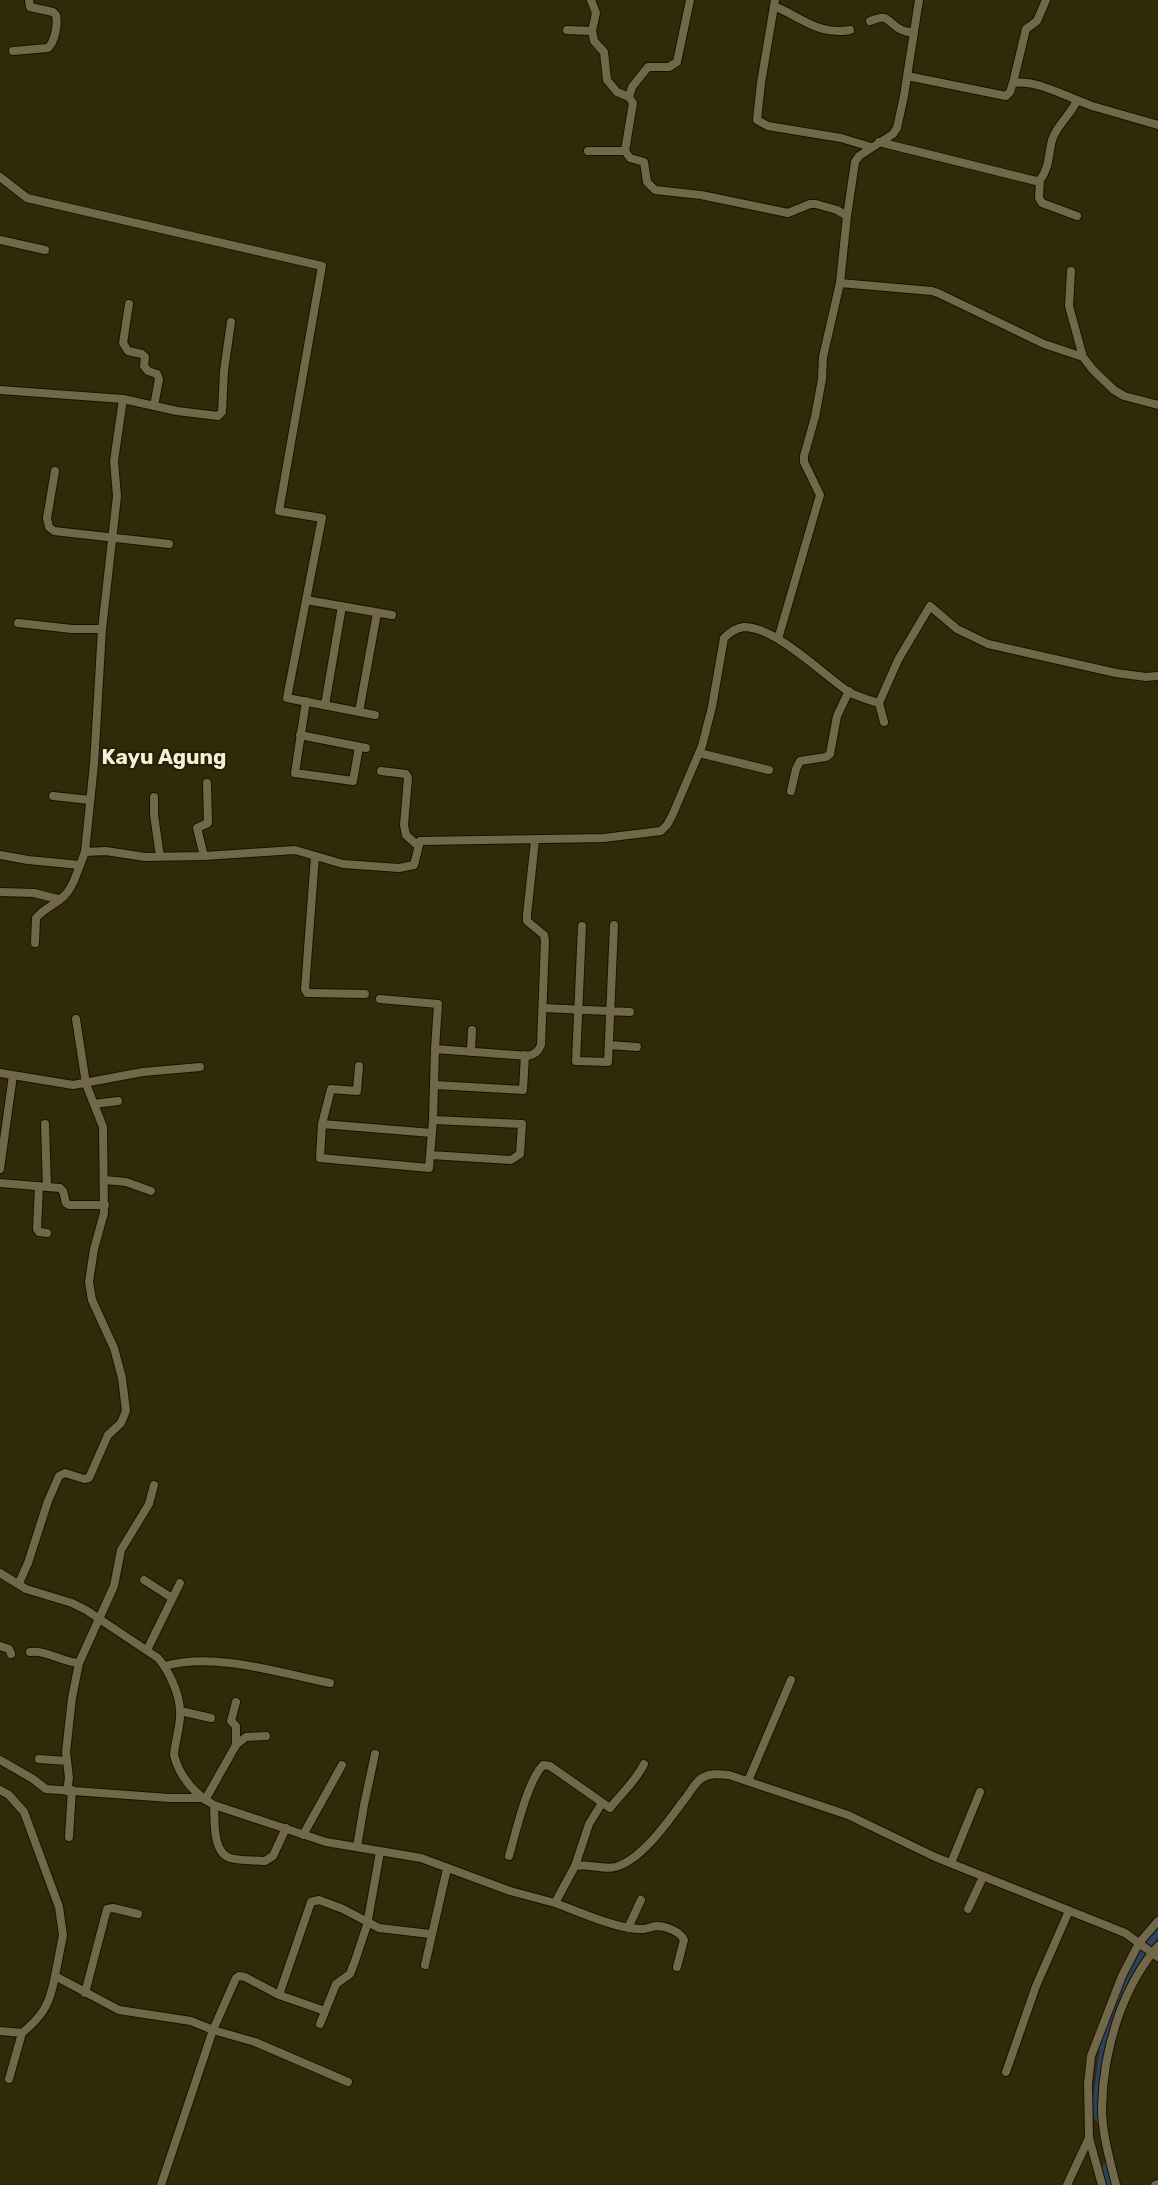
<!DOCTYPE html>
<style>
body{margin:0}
canvas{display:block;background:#312a09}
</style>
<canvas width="1158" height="2185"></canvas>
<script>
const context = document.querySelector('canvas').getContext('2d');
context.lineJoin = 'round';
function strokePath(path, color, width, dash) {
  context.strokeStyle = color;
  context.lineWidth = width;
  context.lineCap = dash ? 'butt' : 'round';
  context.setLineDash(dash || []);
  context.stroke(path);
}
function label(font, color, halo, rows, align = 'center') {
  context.font = font + ' Rubik,sans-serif';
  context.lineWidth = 4.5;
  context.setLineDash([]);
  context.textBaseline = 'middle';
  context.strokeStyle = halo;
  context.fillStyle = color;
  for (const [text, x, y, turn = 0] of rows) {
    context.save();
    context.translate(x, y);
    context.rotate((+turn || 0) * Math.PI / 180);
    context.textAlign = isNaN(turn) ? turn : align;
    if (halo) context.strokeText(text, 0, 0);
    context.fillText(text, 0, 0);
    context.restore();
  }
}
strokePath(new Path2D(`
 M1099 2118 1097 2103 1107 2028 1127 1981 1158 1928
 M1107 2167 1112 2185`), '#2c425e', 9);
const minor = new Path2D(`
 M591 0 596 13 592 31 594 41 604 52 607 80 617 92 629 97
 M690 0 677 62 669 67H648L632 87 629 97 633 103 625 151 630 158 644 162 647 182 655 190 701 195 788 213 810 204H816L837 210 847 216
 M775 0 761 83 757 120 768 126 841 138 871 147
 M774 6C801 17 819 36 850 30
 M870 21C888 14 885 19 898 28 902 31 908 32 913 33
 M567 30 592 31
 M13 51 48 48C55 41 58 25 56 15L53 12 30 7 29 0
 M907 76 1006 96 1010 92 1013 83C1034 80 1057 92 1077 100
 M1013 83 1026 29 1037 21 1046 0
 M879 142 1036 181 1040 180C1050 167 1048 155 1052 140 1057 124 1071 115 1077 100L1092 106 1158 125
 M588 151H625
 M0 177 27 198 322 266 279 511 322 518 287 698 375 715
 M1040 180 1039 198 1042 203 1077 216
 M0 240 45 250
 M1071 271 1069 306 1083 357
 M840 283 932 291 938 293 1044 344 1083 357 1093 370 1114 390 1124 396 1158 405
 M129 304 123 343 128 351 142 354 145 357 144 366 148 371 157 374 159 379 154 406
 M0 390 123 399 177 411 218 416 222 412 224 371 231 322
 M55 471 47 518 49 527 54 531 169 544
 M306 600 392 615
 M18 623 72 629H102
 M778 639 820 495 804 462V456L815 417 822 379 823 357 840 283 847 216 855 162 859 156 893 134 897 128 904 96 919 0
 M306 701 295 773 353 781 359 747
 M879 703 898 660 930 606 957 629 988 644 1116 673 1146 677 1158 676
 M325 705 342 606
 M359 712 377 613
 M300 735 366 748
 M699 753 769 770
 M381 771 406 774 408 778 404 825 406 835 417 845
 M791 791 796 769 800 761 826 757 830 754 837 716 849 691
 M53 796 90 800
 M154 797V815L160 856
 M85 852 106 851 145 857 204 856 295 850 343 864 399 868 414 865 420 841 604 838 661 831 667 825 672 816 702 746 712 707 724 638C729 633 736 628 744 627 776 627 822 674 849 692 858 697 869 700 879 703L884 722
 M0 855 28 860 80 865 85 852 94 764 102 629 117 496 114 461 123 399
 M204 856 197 828 208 823 207 783
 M315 856 305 989 307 993H311L365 994
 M0 892 34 893 58 899
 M582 926 576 1061 608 1062 614 925
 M35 943 36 918C45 907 57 904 65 895 73 887 76 875 80 865
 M380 999 438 1004 435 1049 528 1056C535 1054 538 1052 541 1045L545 941 544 935 527 921V915L535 840
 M543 1008 630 1012
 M609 1045 637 1047
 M471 1052 472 1030
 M359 1066 357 1091 331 1089 322 1124 320 1158 429 1168 433 1120 435 1049
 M0 1073 73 1085 143 1072 200 1067
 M435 1085 523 1090 525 1055
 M94 1104 118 1101
 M45 1124 47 1187
 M322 1124 432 1133
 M430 1155 511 1160 520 1154 522 1124 433 1120
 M0 1169 13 1075
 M105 1180 126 1182 151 1191
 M0 1183 60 1188 63 1191 66 1203 69 1205H105
 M39 1186 37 1229 39 1232 47 1233
 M0 1573 26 1589 72 1603 86 1610 158 1658C169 1671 180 1694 180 1712 181 1725 175 1741 174 1755 179 1776 195 1795 214 1805L326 1842 421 1858 510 1891 555 1903 575 1866C590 1863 607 1872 621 1865 646 1854 668 1821 684 1800 690 1793 694 1783 702 1778 710 1773 719 1774 729 1775L848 1815 935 1857 1125 1933 1158 1957
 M144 1580 172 1598
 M19 1583 28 1563 48 1501 59 1476 65 1473 84 1479 89 1478 108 1435 121 1423 126 1411 122 1378 114 1348 92 1300 89 1282 94 1249 104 1213 103 1127 86 1084 76 1019
 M0 1646 9 1649 11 1654
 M147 1650 180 1583
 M30 1652C48 1650 61 1662 79 1663
 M165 1666C216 1652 279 1673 330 1683
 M180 1711 211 1718
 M236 1745 246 1737 266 1736
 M39 1759 67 1761
 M0 1760 33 1779 46 1789 169 1798H202
 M748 1781 791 1680
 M0 1790 9 1795 24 1812 59 1907 63 1935 55 1976
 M67 1791 69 1778 66 1752 72 1698 79 1663 114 1586 121 1550 149 1504 154 1485
 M205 1800 236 1745V1726L231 1721 236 1702
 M214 1805C215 1820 212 1852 230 1858 241 1861 254 1860 265 1861L273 1856 286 1828
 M303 1835 342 1765
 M69 1837 72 1790
 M357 1847 364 1805 375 1754
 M509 1856C516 1832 527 1782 543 1765L550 1766 610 1808C621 1794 636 1781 644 1764
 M951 1863 980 1792
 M575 1866 589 1824 602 1803
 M555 1903C578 1911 618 1930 642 1929 646 1929 651 1927 656 1926 665 1926 680 1931 684 1940L677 1967
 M968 1909 983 1877
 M628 1928 641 1900
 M425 1965 447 1869
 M85 1993 107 1909 113 1908 138 1914
 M279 1995 311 1902 319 1900 343 1909 379 1928 430 1934
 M320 2024 336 1984 350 1974 355 1961 367 1925 380 1852
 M0 2031 22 2033C44 2015 50 2003 55 1976L119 2010 191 2021 213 2030 255 2042 348 2082
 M1006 2072 1036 1986 1069 1911
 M9 2079 22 2033
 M161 2185 213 2030 236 1978 239 1976 245 1977 279 1995 325 2011
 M1067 2185 1089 2138
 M1102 2185 1089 2138 1088 2084 1091 2056 1122 1976 1139 1943 1158 1921
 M1116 2185C1110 2160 1102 2134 1102 2108 1103 2052 1121 1989 1158 1946
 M1155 2185 1158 2184`);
strokePath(minor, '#181200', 10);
strokePath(minor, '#706848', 8);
label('bold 21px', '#f4efdd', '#272001', [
 ["Kayu Agung",164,758]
]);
</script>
